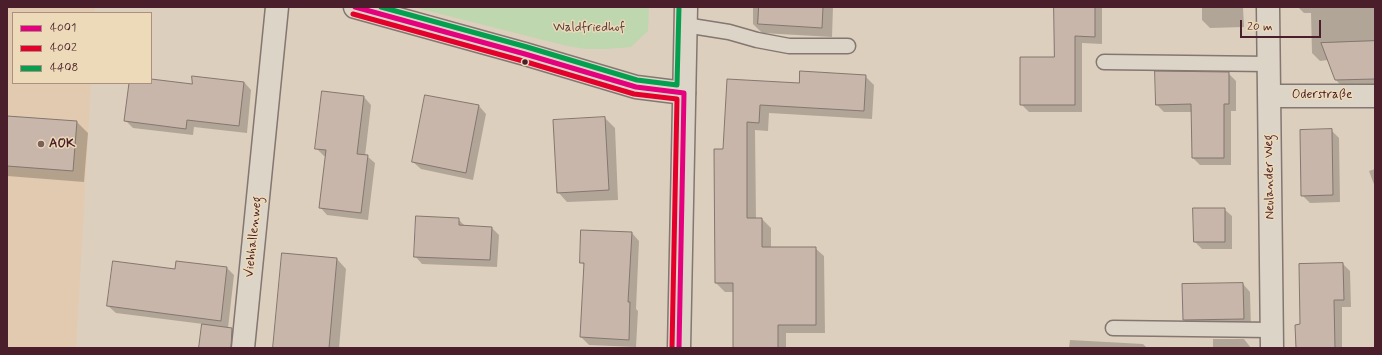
<!DOCTYPE html>
<meta charset="utf-8">
<style>
body{margin:0}
#map{position:relative;width:1382px;height:355px;overflow:hidden;background:#ddcfbd;font-family:Mynerve,sans-serif}
canvas{display:block}
.frame{position:absolute;inset:0;border:8px solid #4a1f2b;pointer-events:none}
.legend{position:absolute;left:12px;top:12px;width:140px;height:72px;box-sizing:border-box;background:#eddab8;border:1px solid #ac8f80;margin:0;padding:5px 7px;list-style:none;font-size:12px;color:#4a1f2b}
.legend li{display:flex;align-items:center;gap:8px;height:20px}
.legend b{width:20px;border:1px solid #ac8f80}
.scale{position:absolute;left:1240px;top:20px;width:81px;height:18px;box-sizing:border-box;border:2px solid #4a1f2b;border-top:0;padding-left:5px;font-size:12px;line-height:14px;white-space:nowrap;color:#4a1f2b;-webkit-text-stroke:3px #eddab8;paint-order:stroke}
</style>
<div id="map">
<canvas width="1382" height="355"></canvas>
<div class="frame"></div>
<ul class="legend">
<li><b style="height:5px;background:#e5007d"></b>4001</li>
<li><b style="height:5px;background:#e4002b"></b>4002</li>
<li><b style="height:5px;background:#049f4f"></b>4408</li>
</ul>
<div class="scale">20 m</div>
</div>
<script>
const context = document.querySelector('canvas').getContext('2d');
context.lineJoin = 'round';
function paint(path, color) {
  context.fillStyle = color;
  context.fill(path, 'evenodd');
}
function strokePath(path, color, width, dash) {
  context.strokeStyle = color;
  context.lineWidth = width;
  context.lineCap = dash ? 'butt' : 'round';
  context.setLineDash(dash || []);
  context.stroke(path);
}
function label(font, color, halo, rows, align = 'center') {
  context.font = font + ' Mynerve,sans-serif';
  context.lineWidth = 3;
  context.setLineDash([]);
  context.textBaseline = 'middle';
  context.strokeStyle = halo;
  context.fillStyle = color;
  for (const [text, x, y, turn = 0] of rows) {
    context.save();
    context.translate(x, y);
    context.rotate((+turn || 0) * Math.PI / 180);
    context.textAlign = isNaN(turn) ? turn : align;
    if (halo) context.strokeText(text, 0, 0);
    context.fillText(text, 0, 0);
    context.restore();
  }
}
paint(new Path2D(`
 M7 7H95L94 13H13V83H91L76 348H7Z`), '#e2cab0');
paint(new Path2D(`
 M413 7H649L648 31 631 47 607 49H586L567 46Z`), '#bed7af');
paint(new Path2D(`
 M753 7H833L832 37 762 33 753 24Z
 M1055 7H1102V44L1082 43V112H1029L1021 104 1055 58Z
 M1202 7H1243L1244 27 1210 28 1202 20Z
 M1298 7H1375V88L1344 89 1336 80 1328 60 1320 61 1312 53 1311 13H1304Z
 M1228 73 1236 81V111H1231V165H1200L1193 158 1192 112H1164L1157 105Z
 M865 76 874 85 872 119 769 113 768 131 755 130 756 219H762L771 228V248H815L824 256 825 333H786V348H734V292H725L716 283 728 80 800 84Z
 M151 80 193 85 244 82 251 90 247 133 194 127 193 135 133 128 125 120 130 83H151Z
 M323 92 364 97 371 105 365 156H367L375 163 368 220 327 215 320 207 326 156H324L316 148Z
 M479 106 486 114 473 180 421 169 413 162Z
 M7 117 77 122 88 133 84 182 7 176Z
 M605 118 615 128 618 200 567 202 558 192Z
 M1331 130 1339 138 1340 202 1310 203 1302 195Z
 M1375 169V187L1369 171Z
 M1224 209 1232 216V249H1202L1195 242Z
 M458 219 466 227 492 228 499 235 497 267 422 264 415 256Z
 M632 233 639 241 636 309 638 311 636 347 589 345 581 337 585 266 581 262Z
 M337 259 346 269 339 348H274Z
 M1343 264 1350 271 1351 307H1342V348H1297L1301 325Z
 M227 268 234 275 228 328 232 329 241 338 240 348H200L203 324 116 313 108 306 176 270Z
 M1243 284 1250 292 1251 328 1192 327 1184 320Z
 M1213 339H1244L1251 348H1213Z
 M1070 340 1143 344 1147 348H1069Z`), '#0003');
const building = new Path2D(`
 M759 7H823L822 28 758 24Z
 M1054 7H1095V37L1075 36V105H1020V57H1054Z
 M1375 41V79L1335 80 1321 43Z
 M800 71 866 75 864 111 760 105 759 123 747 122V218H762V247H816V325H778V348H733V283H715L714 149H723L727 79 799 83Z
 M1155 71 1229 72V104H1224V158H1192L1191 104 1156 105Z
 M192 76 244 82 239 126 187 120 186 129 124 121 129 83H151V79L192 84Z
 M322 91 364 96 357 154 368 155 361 213 319 208 326 150 315 149Z
 M425 95 479 105 466 173 412 162Z
 M7 116 77 121 73 171 7 166Z
 M605 117 609 190 557 193 553 120Z
 M1332 129 1333 195 1301 196 1300 130Z
 M1193 208H1225V242H1194Z
 M416 216 459 218V225L492 227 490 260 414 257Z
 M581 230 632 232 628 302H630L629 340 580 337 584 263H580Z
 M282 253 337 258 329 348H273Z
 M113 261 175 269 176 261 227 267 221 321 107 306Z
 M1343 263 1344 300H1334L1335 348H1296L1295 325 1300 324 1299 264Z
 M1243 283 1244 319 1183 320 1182 284Z
 M202 324 232 328 231 348H199Z`);
paint(building, '#c7b6a9');
strokePath(building, '#847670', 1);
const lane = new Path2D(`
 M685 25 729 32 757 40 789 46H848
 M1104 62 1268 64
 M1113 328 1271 330`);
const street = new Path2D(`
 M355 7 525 54 636 87 684 93
 M1268 7 1272 348
 M1269 96H1375
 M243 348 277 7`);
const secondary = new Path2D(`
 M679 348 686 7`);
strokePath(lane, '#847670', 17);
strokePath(street, '#847670', 25);
strokePath(secondary, '#847670', 25);
strokePath(lane, '#dcd4c7', 14);
strokePath(street, '#dcd4c7', 22);
strokePath(secondary, '#dcd4c7', 22);
strokePath(new Path2D(`
 M355 7 525 54 636 87 684 93 679 348`), '#e5007d', 5);
strokePath(new Path2D(`
 M353 14 523 61 634 94 677 99 672 348`), '#e4002b', 5);
strokePath(new Path2D(`
 M381 7 527 47 637 80 677 85 679 7`), '#049f4f', 5);
for (const [x, y, r, color] of [
 [525,62,3.5,"#4a1f2b"],
 [41,144,4,"#7d5d5e"]
]) {
  const dot = new Path2D();
  dot.arc(x, y, r, 0, 2 * Math.PI);
  context.fillStyle = color;
  context.fill(dot);
  strokePath(dot, '#eddab8', 1.5);
}
label('13px', '#583c3d', '#eddab8', [
 ["Waldfriedhof",589,28]
]);
label('13px', '#4a1f2b', '#eddab8', [
 ["Oderstraße",1322,95],
 ["Neulander Weg",1270,177,-91],
 ["Viehhallenweg",254,237,-84]
]);
label('bold 13px', '#4a1f2b', '#eddab8', [
 ["AOK",49,144]
], 'left');
</script>
